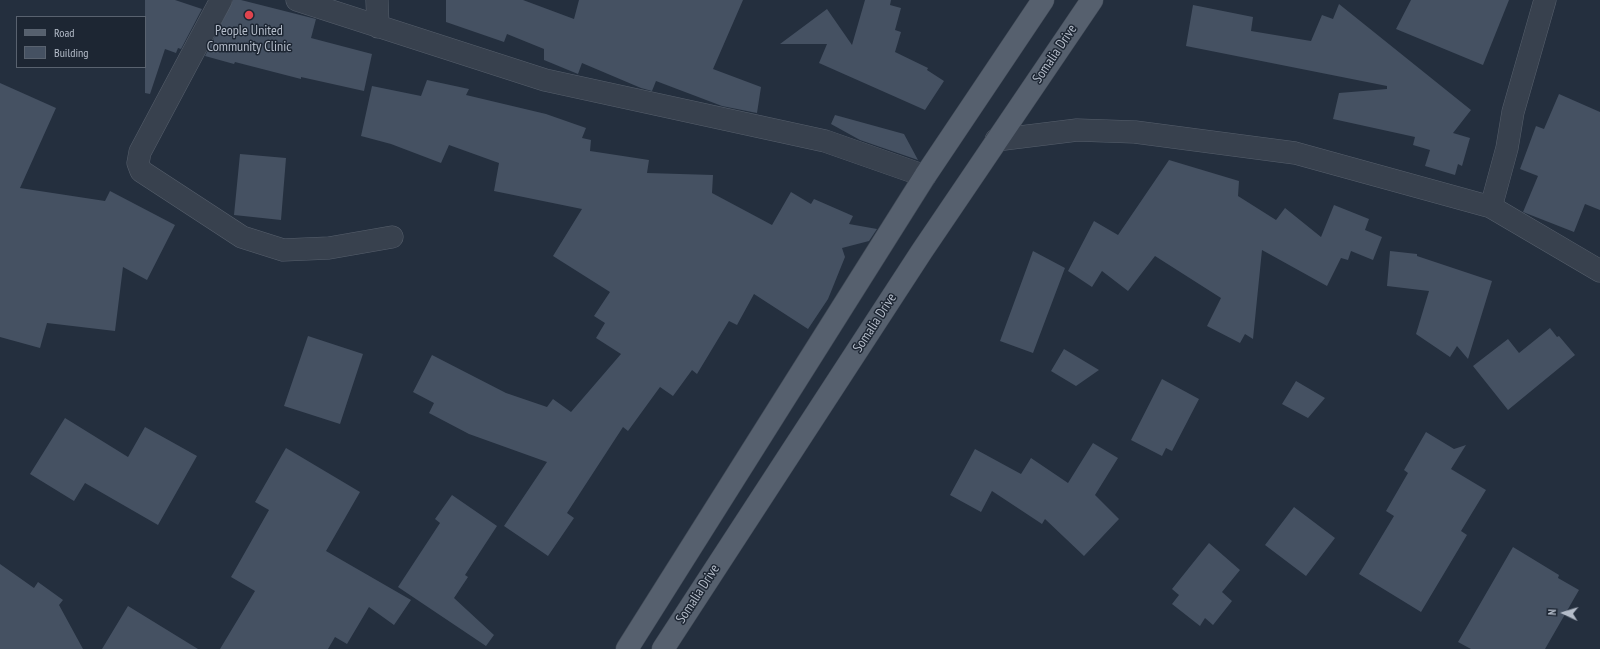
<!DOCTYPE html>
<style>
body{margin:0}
#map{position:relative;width:1600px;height:649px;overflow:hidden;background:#242f3e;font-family:"PT Sans Narrow",sans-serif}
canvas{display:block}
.legend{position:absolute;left:16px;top:16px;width:130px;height:52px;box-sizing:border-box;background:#1d2633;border:1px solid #59626f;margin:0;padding:5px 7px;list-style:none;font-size:12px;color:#b4bcc9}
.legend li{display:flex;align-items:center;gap:8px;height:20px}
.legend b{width:20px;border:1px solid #59626f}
.north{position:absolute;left:1544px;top:593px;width:40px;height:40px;-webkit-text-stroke:3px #1d2633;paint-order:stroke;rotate:274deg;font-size:11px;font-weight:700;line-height:16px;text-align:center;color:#b4bcc9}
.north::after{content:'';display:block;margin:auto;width:14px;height:18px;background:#b4bcc9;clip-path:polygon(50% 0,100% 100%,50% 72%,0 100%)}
</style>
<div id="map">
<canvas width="1600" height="649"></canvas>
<ul class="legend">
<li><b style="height:5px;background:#56606e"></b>Road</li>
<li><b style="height:11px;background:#455162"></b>Building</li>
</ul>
<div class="north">N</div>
</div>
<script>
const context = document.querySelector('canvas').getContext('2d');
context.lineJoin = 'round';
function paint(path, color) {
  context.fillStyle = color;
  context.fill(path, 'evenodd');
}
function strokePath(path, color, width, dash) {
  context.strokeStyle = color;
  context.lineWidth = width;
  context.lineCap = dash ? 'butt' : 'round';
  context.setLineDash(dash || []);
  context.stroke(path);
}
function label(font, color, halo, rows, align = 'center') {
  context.font = font + ' "PT Sans Narrow",sans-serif';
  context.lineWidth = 3;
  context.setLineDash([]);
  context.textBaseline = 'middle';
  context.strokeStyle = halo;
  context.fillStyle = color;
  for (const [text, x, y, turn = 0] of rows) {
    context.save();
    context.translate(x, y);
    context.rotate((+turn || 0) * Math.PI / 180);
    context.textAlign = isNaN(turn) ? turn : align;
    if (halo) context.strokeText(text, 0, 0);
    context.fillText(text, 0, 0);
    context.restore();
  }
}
paint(new Path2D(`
 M145 0H175L202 9 181 49 178 48 176 53 165 49 150 94 145 93Z
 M233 0H241L316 19 311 38 372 54 364 91 301 77V79L235 62 234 64 205 56Z
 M446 0H523L574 19 579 0H743L713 69 761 87 757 113 722 106 656 81 652 91 641 88 582 63 578 74 544 60V49L507 34 504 42 446 22Z
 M865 0H891L890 5 901 8 895 30 901 32 895 52 928 68 927 70 944 81 925 110 819 63 827 44H780L827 9 852 45Z
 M1411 0H1509L1483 65 1396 29Z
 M1339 4 1471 110 1453 133 1470 138 1462 166 1458 164 1455 175 1425 166 1430 150 1413 145 1415 137 1333 119 1339 93 1387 89V86L1186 46 1193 5 1253 17 1251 31 1311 41 1322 15 1333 19Z
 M427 80 469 89 466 95 546 114 586 128 582 138 591 140 590 151 649 160 647 173 713 175 712 193 772 225 791 192 811 204 814 199 853 216 849 224 877 229 869 241 842 248 845 257 828 299 808 329 754 294 737 325 729 321 697 374 692 370 673 396 660 387 628 431 623 427 567 513 574 518 548 556 504 526 547 462 469 434 429 413 434 403 413 392 432 355 506 393 547 407 553 399 571 412 621 354 596 338 605 323 594 316 610 292 553 256 582 209 494 191 499 163 449 145 441 163 391 144 361 136 372 86 421 96Z
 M0 83 56 108 20 188 105 201 110 191 175 225 147 280 123 267 115 331 47 323 40 348 0 337Z
 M1559 94 1600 112V210L1585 204 1574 232 1523 212 1538 176 1520 169 1536 126 1544 129Z
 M835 115 904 134 918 160 860 140 831 124Z
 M240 154 286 158 281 220 234 215Z
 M1169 160 1239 181 1238 196 1276 220 1285 208 1321 237 1334 205 1369 219 1365 230 1382 237 1373 260 1351 251 1348 260 1341 258 1327 286 1262 250 1253 339 1245 334 1240 343 1207 326 1221 298 1155 256 1128 291 1102 271 1092 287 1068 271 1094 221 1118 235Z
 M1033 251 1065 268 1033 353 1000 341Z
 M1390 251 1417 254V256L1492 281 1468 359 1457 346 1450 357 1416 334 1429 291 1387 286Z
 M1550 328 1557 337 1559 336 1575 355 1508 410 1473 366 1508 339 1519 353Z
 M308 336 363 354 340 424 284 406Z
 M1064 349 1099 370 1076 386 1051 371Z
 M1162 379 1199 399 1172 451 1166 448 1162 456 1131 440Z
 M1296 381 1325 398 1308 418 1282 404Z
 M65 418 128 457 145 427 197 456 158 525 85 483 74 501 30 474Z
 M1426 432 1454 449 1466 445 1451 469 1486 490 1461 531 1467 535 1421 612 1359 574 1394 516 1386 511 1408 473 1404 470Z
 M1093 443 1118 458 1095 495 1119 519 1084 556 1045 519 1042 524 992 491 981 512 950 495 975 449 1021 474 1031 458 1068 483Z
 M286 448 360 492 326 551 411 600 394 625 369 607 347 644 335 637 328 649H220L255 591 231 577 269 510 255 502Z
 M452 495 497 526 465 575 468 577 454 598 494 635 486 646 398 587 440 523 435 519Z
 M1294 507 1335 538 1306 576 1265 545Z
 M1209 543 1240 570 1222 592 1232 601 1213 625 1205 618 1200 626 1172 604 1179 595 1172 589Z
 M1513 547 1559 575 1558 578 1579 590 1545 649H1471L1458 642Z
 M0 564 34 588 38 582 63 600 59 605 83 649H0Z
 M128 606 198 649H102Z`), '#455162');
const minor = new Path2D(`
 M221 0 140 152 138 163 141 171 242 237 283 250 329 248 392 237
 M297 0 545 80 825 141 925 176
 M377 0 378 27
 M996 140 1077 130 1135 132 1295 153 1491 207 1600 271
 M1491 207 1507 148 1513 112 1545 0`);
const primary = new Path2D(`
 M627 649 925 176 1043 0
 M663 649 922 251 1092 0`);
strokePath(minor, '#565f6c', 23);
strokePath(primary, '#414a57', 23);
strokePath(minor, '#38414e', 22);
strokePath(primary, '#56606e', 22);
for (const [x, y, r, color] of [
 [249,15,5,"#e0444e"]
]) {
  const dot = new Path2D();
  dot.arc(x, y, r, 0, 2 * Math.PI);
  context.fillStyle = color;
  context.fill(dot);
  strokePath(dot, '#1d2633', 1.5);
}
label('14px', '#b4bcc9', '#1d2633', [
 ["People United",249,31],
 ["Community Clinic",249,47]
]);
label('14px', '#b4bcc9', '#1d2633', [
 ["Somalia Drive",1055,54,-56],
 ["Somalia Drive",875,323,-57],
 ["Somalia Drive",698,594,-57]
]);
</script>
